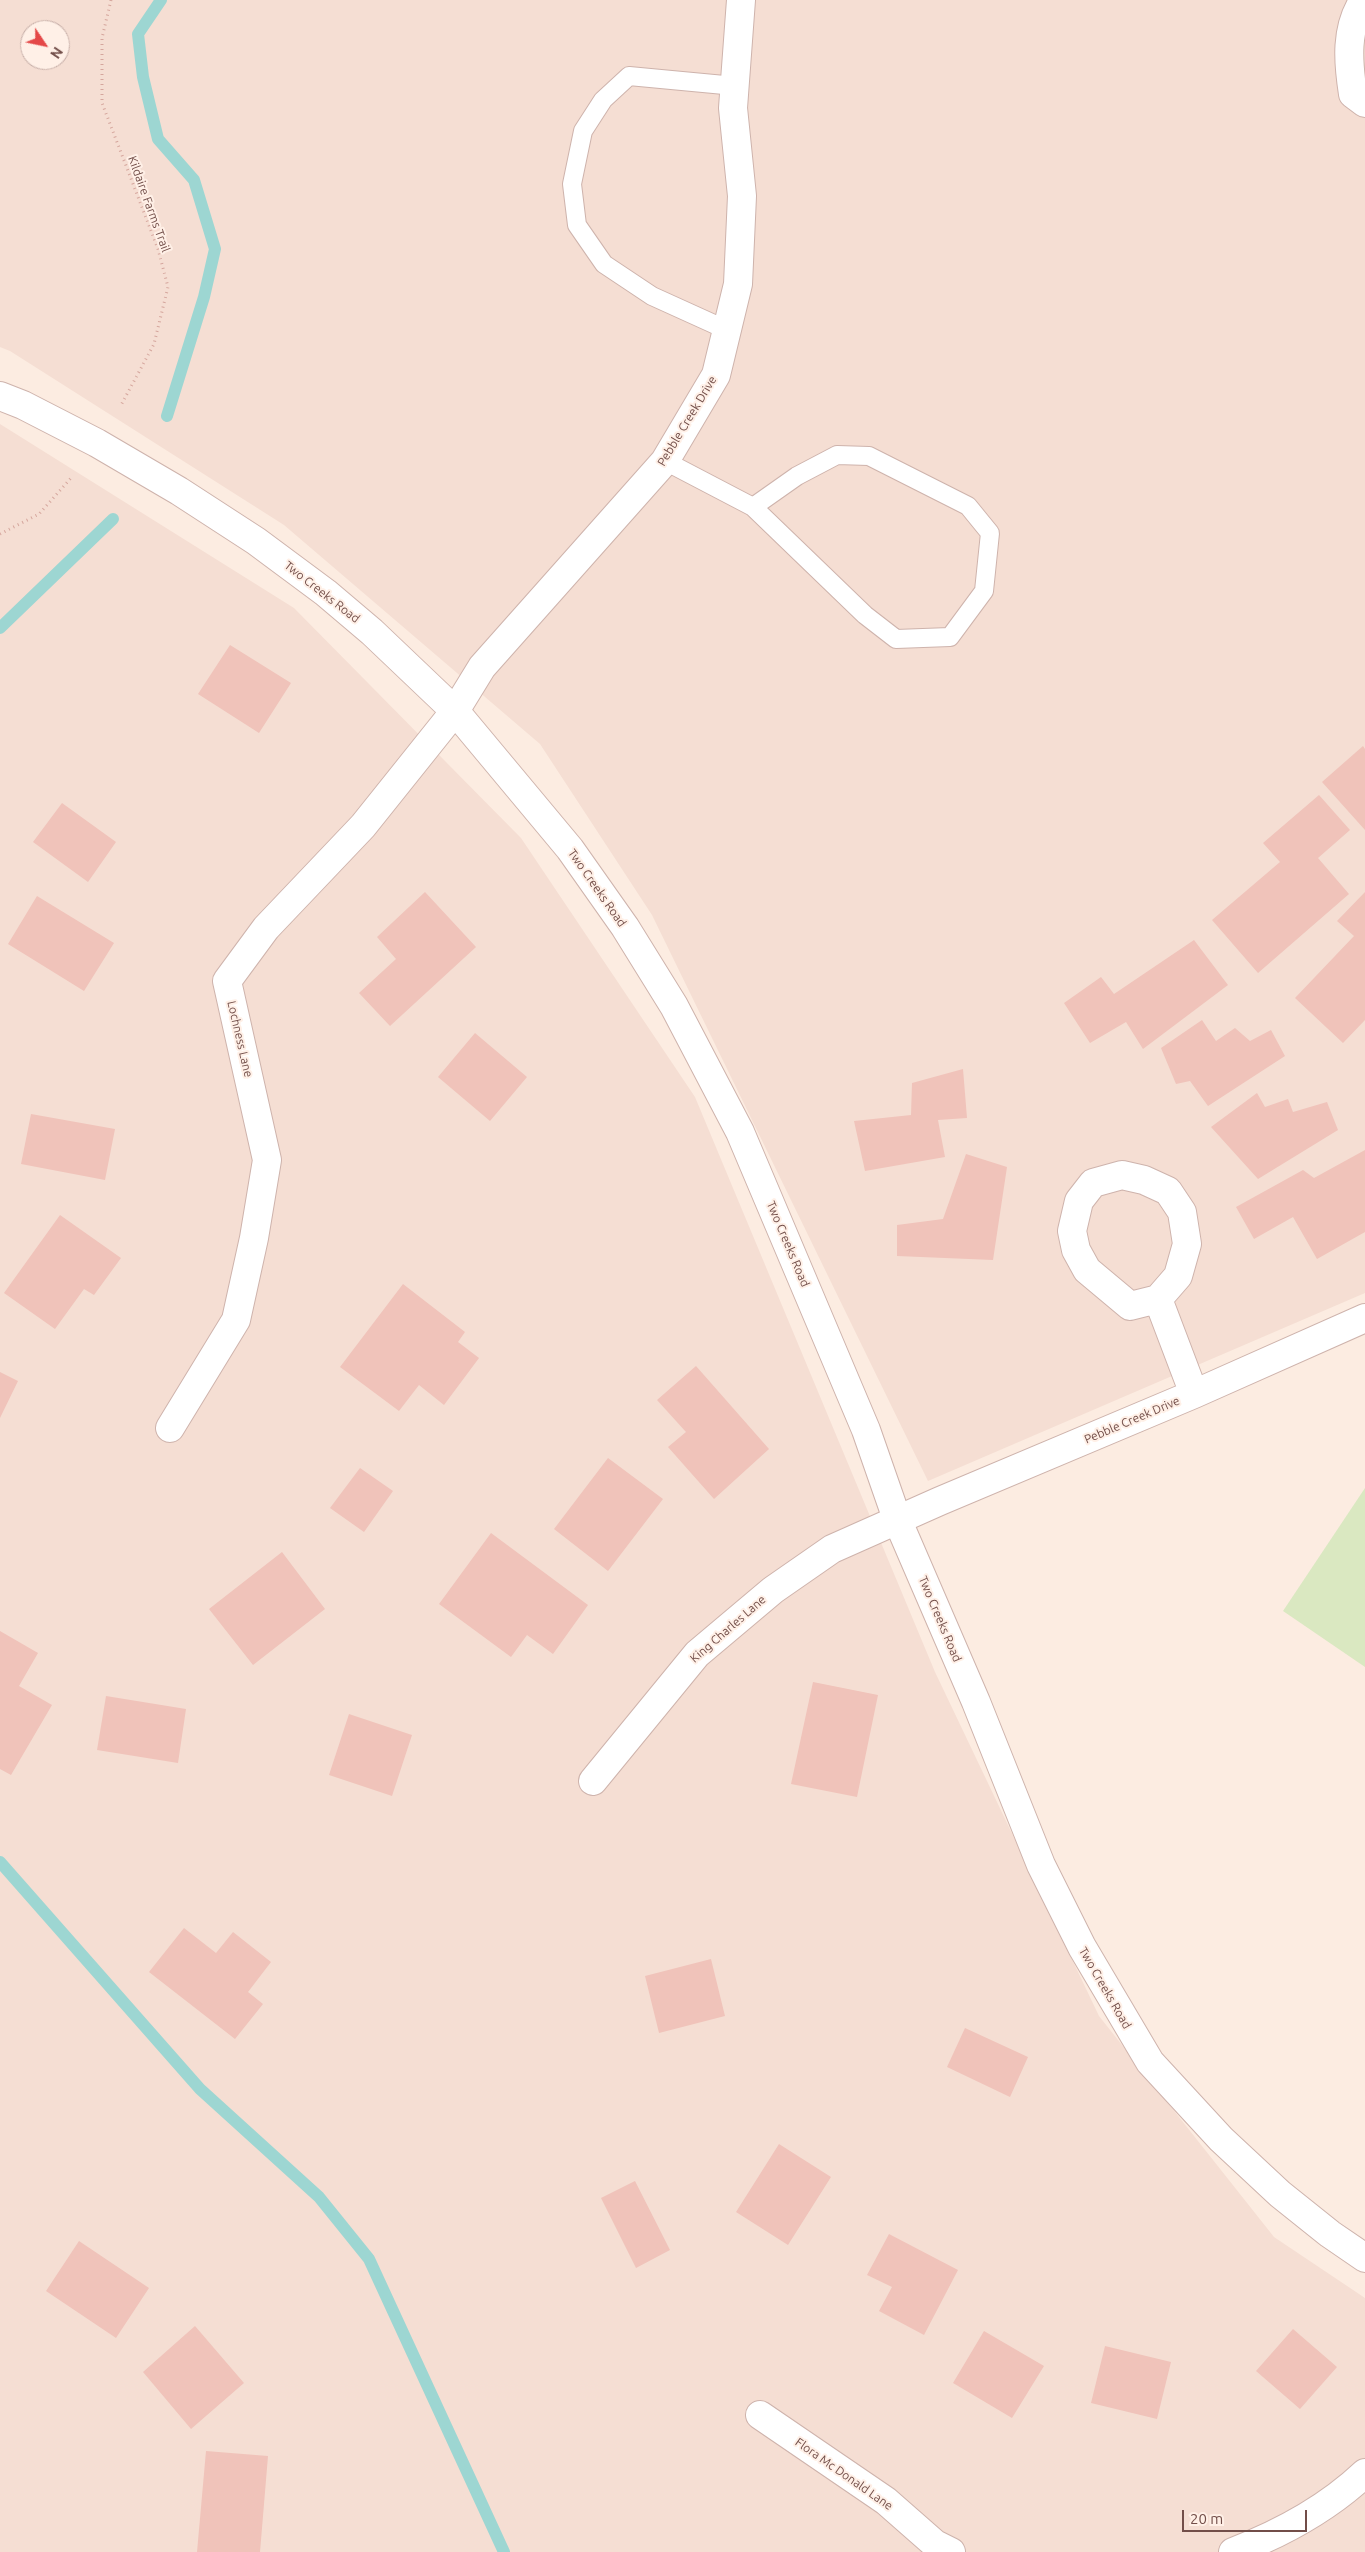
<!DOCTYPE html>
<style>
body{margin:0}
#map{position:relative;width:1365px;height:2552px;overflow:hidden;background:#fcece1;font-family:Ubuntu,sans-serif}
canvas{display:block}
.north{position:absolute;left:20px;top:20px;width:50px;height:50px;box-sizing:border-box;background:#fff0e7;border:1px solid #c7afa8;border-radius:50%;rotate:124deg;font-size:14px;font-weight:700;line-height:20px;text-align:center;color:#724e49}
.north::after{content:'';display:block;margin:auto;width:18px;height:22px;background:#e44848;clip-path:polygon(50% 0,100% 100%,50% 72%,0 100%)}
.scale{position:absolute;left:1182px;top:2510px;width:125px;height:22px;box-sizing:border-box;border:2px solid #724e49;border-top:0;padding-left:6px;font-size:15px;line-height:18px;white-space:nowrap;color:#724e49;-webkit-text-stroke:4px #fff0e7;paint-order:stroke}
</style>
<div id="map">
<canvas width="1365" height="2552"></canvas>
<div class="north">N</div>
<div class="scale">20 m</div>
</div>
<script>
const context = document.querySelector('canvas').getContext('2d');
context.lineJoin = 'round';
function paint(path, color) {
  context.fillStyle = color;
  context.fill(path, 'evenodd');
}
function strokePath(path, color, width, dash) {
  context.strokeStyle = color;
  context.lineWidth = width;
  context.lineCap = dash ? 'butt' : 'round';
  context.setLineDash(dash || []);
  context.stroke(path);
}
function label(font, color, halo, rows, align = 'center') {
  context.font = font + ' Ubuntu,sans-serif';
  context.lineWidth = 4;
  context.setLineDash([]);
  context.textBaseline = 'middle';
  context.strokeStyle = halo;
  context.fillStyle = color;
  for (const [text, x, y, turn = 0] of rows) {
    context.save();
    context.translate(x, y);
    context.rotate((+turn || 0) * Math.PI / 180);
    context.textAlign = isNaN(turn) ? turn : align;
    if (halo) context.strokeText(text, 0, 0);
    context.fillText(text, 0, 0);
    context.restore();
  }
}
paint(new Path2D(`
 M0 0H1365V1293L928 1481 652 915 540 744 284 525 10 351 0 347ZM30 30H60V60H30Z
 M0 424 294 608 521 838 695 1097 935 1672 1099 2016 1274 2237 1365 2298V2552H0Z`), '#f5ded3');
paint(new Path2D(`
 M1365 1488V1667L1283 1611Z`), '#dae8c1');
strokePath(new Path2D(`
 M161 0 138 34 143 77 158 139 194 180 215 249 204 297 167 416
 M0 628 113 519
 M0 1862 200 2089 319 2197 369 2259 504 2552`), '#9dd6d2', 12);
paint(new Path2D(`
 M230 645 291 683 259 733 198 694Z
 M1363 746 1365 749V830L1322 782Z
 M1319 795 1350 830 1318 858 1349 894 1258 973 1212 920 1280 862 1263 843Z
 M62 803 116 842 88 882 33 842Z
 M425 892 476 947 390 1026 359 993 396 959 377 937Z
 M1365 892V1020L1343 1043 1295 998 1354 936 1337 921Z
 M37 896 114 943 84 991 8 944Z
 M1194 940 1228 985 1143 1049 1126 1022 1090 1043 1064 1003 1101 977 1114 994Z
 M1202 1020 1216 1041 1235 1028 1250 1041 1271 1030 1285 1056 1208 1106 1190 1081 1176 1084 1161 1048Z
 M475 1033 527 1077 490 1121 438 1077Z
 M963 1069 967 1118 938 1120 945 1157 865 1171 854 1121 911 1115 912 1083Z
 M1257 1093 1265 1107 1288 1099 1293 1112 1327 1102 1338 1130 1258 1179 1211 1127Z
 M31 1114 115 1129 105 1180 21 1164Z
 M1365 1150V1232L1317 1259 1293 1217 1254 1239 1236 1207 1303 1170 1314 1178Z
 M966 1154 1007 1167 993 1260 897 1256V1225L943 1219Z
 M60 1215 121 1258 94 1295 84 1289 55 1329 4 1293Z
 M403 1284 465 1332 458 1342 479 1358 444 1405 419 1385 399 1411 340 1367Z
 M696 1366 769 1449 714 1499 668 1447 686 1432 657 1400Z
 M0 1372 18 1381 0 1418Z
 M608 1458 663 1499 608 1571 554 1529Z
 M360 1468 393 1491 364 1532 330 1508Z
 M491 1533 588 1605 553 1654 527 1635 511 1657 439 1604Z
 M282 1552 325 1609 253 1665 209 1609Z
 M0 1631 38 1653 19 1686 52 1705 11 1775 0 1769Z
 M813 1682 878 1695 857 1797 791 1784Z
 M106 1696 186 1709 178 1763 97 1750Z
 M349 1714 412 1735 392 1796 329 1775Z
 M184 1928 216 1953 233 1932 271 1962 248 1992 263 2004 235 2039 149 1972Z
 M711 1959 725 2016 659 2033 645 1976Z
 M965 2028 1028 2057 1010 2097 947 2067Z
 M779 2144 831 2177 788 2245 736 2212Z
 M635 2181 670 2250 636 2268 601 2198Z
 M889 2234 958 2270 924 2335 879 2311 892 2287 867 2275Z
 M79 2241 149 2288 116 2338 46 2291Z
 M195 2326 244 2383 191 2429 143 2372Z
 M1293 2329 1337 2367 1300 2409 1256 2371Z
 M984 2331 1044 2366 1012 2418 953 2383Z
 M1105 2346 1171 2362 1157 2419 1091 2403Z
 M206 2451 268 2456 260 2552H197Z`), '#f0c3ba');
const service = new Path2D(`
 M727 330 652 296 604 264 577 225 572 184 583 131 603 100 629 76 735 86
 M665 461 753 507 865 615 896 639 950 637 984 591 990 533 968 506 869 456 837 455 797 476 753 507`);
const minor = new Path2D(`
 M1364 0C1345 28 1348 62 1353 94L1365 103
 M1158 1299 1178 1276 1187 1244 1182 1212 1168 1191 1144 1180 1122 1175 1093 1183 1079 1201 1072 1231 1076 1250 1087 1270 1130 1306 1158 1299 1194 1394
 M170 1428 236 1320 254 1238 267 1160 227 981 266 928 363 826 455 711 482 667 665 461 716 375 738 284 742 196 733 108 741 0
 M593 1781 697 1654 773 1590 832 1549 940 1501 1194 1394 1365 1318
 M760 2415 886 2501 935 2544 951 2552
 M1233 2552C1280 2534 1329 2507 1365 2473`);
const tertiary = new Path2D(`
 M0 396 23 405 97 443 179 491 256 541 326 593 372 632 455 711 570 849 625 927 674 1006 740 1132 866 1430 897 1519 976 1702 1041 1865 1082 1947 1150 2062 1221 2139 1280 2194 1330 2234 1365 2258`);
strokePath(service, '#ceb3ac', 20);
strokePath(minor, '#ceb3ac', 30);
strokePath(tertiary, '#ceb3ac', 30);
strokePath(new Path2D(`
 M111 0 102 38V103L158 249 168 287 154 344 120 407
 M0 534 39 514 71 478`), '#d5a69d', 3, [1, 4]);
strokePath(service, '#fff', 18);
strokePath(minor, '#fff', 28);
strokePath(tertiary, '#fff', 28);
label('12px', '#724e49', '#fff0e7', [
 ["Kildaire Farms Trail",149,204,70],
 ["Pebble Creek Drive",687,421,-59],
 ["Two Creeks Road",322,592,38],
 ["Two Creeks Road",597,888,55],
 ["Lochness Lane",240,1039,77],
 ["Two Creeks Road",788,1244,67],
 ["Pebble Creek Drive",1132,1420,-23],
 ["Two Creeks Road",940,1619,67],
 ["King Charles Lane",728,1629,-41],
 ["Two Creeks Road",1105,1988,60],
 ["Flora Mc Donald Lane",844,2474,35]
]);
</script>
